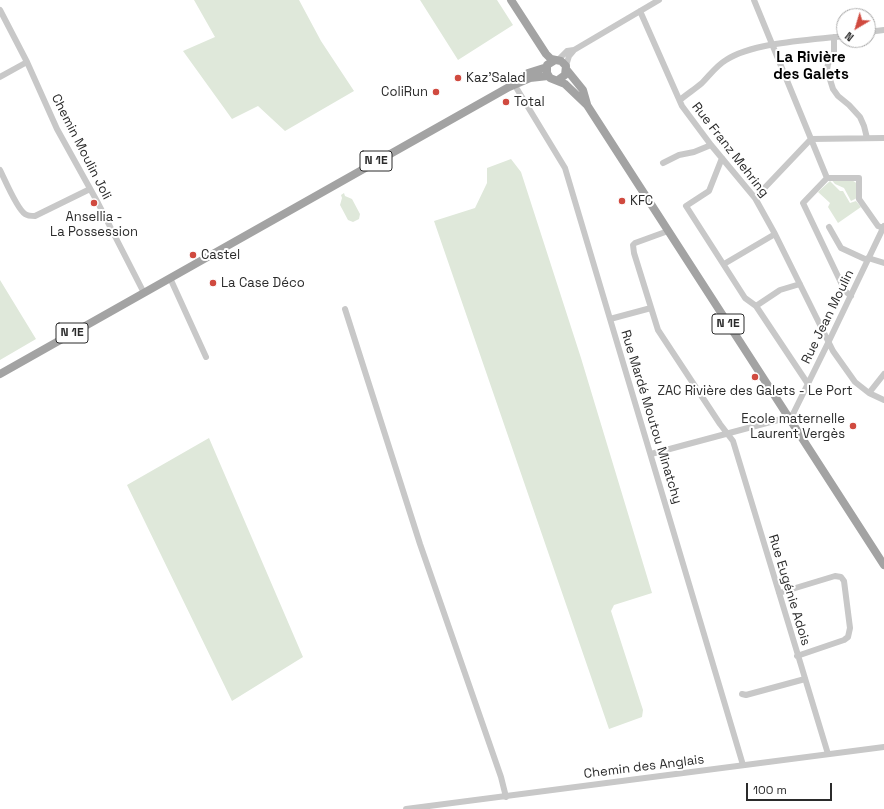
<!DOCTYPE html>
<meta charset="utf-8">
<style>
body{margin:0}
#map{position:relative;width:884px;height:809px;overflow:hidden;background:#fff;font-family:"Space Grotesk",sans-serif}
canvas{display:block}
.north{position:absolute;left:836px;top:8px;width:40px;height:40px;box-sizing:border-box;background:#fff;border:1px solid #aaa;border-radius:50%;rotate:218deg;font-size:11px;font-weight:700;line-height:16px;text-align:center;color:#2b2b2b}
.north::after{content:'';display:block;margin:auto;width:14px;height:18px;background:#d04a3f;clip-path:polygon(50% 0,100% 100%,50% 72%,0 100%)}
.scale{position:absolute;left:746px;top:783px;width:86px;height:18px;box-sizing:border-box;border:2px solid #2b2b2b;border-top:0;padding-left:5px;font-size:12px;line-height:14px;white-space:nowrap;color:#2b2b2b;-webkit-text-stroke:3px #fff;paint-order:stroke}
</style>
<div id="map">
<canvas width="884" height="809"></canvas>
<div class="north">N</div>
<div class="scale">100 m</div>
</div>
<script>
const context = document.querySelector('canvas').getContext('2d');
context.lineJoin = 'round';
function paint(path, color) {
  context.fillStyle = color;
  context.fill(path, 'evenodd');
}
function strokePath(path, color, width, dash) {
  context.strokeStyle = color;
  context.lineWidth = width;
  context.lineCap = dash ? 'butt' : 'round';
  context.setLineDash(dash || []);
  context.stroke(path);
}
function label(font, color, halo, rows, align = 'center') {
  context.font = font + ' "Space Grotesk",sans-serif';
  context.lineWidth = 4;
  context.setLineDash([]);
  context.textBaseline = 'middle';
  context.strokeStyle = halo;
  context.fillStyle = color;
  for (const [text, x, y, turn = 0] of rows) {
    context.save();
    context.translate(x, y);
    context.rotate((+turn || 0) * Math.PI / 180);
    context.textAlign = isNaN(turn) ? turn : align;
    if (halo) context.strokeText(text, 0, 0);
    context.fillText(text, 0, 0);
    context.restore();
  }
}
paint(new Path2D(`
 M194 0H299L321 41 354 91 285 131 258 106 232 119 183 51 215 37Z
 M420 0H497L513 25 458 60Z
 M511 159 521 172 581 358 652 593 614 605 611 611 643 710 642 717 609 729 434 221 475 208 487 183V168Z
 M830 178 850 179 858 184 857 198 851 201 844 188 835 184Z
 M830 181 840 191H843L850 203 856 201 861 207 838 223 828 207 830 203 818 192Z
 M344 193 345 196 352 199 360 214 359 219 353 222 348 220 340 205 342 198 341 195Z
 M0 280 36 339 0 360Z
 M209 438 303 657 232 701 127 485Z`), '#dfe8da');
strokePath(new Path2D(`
 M754 0 827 178
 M0 10 27 62 57 129 98 203 144 293
 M640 11 682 106 711 145 755 198 775 234 833 351 855 382 869 393 884 400
 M868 32 884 30
 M834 37V53L828 64 827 70 833 89 838 96 849 105 860 117 864 126 867 138
 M558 60 567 51 574 50 659 0
 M566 66 569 56 574 50
 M0 77 27 62
 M514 84 565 168 743 765
 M680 100C687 94 695 89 702 83 710 75 716 66 726 60 754 42 811 40 844 36
 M722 158 709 191 686 206 745 298 756 306 808 384
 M663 163 679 155 694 152 711 145
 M0 170C5 180 17 209 25 214 28 216 31 216 35 216L90 189
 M755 198 811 139 884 138
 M829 227 841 248 867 260
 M668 231 635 243 633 245 634 253 658 330 720 424 733 441 828 754
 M868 258 884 263
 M724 264 775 234
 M170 278 206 357
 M851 296 845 291 803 203 827 178H859V199L878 226 883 228
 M756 306 780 290 800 284
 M345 309 420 544 501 777 506 797
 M610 319 651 308
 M869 393 884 374
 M651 454 789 417 793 414 828 343 884 226
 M779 593 835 576 841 577 844 581 850 628 848 637 844 640 797 656
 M742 694 746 695 805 679
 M406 809 884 747`), '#c8c8c8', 6);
strokePath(new Path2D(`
 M511 0 546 54 551 59 561 61 566 66 565 75 558 80
 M555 60 547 65V73L550 78 565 84 587 105 884 565
 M566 69 583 90 587 104
 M522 77 528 73 547 67
 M0 374 509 87 530 78 548 76`), '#a3a3a3', 8);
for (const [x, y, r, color] of [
 [458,78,4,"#d04a3f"],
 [436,92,4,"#d04a3f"],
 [506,102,4,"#d04a3f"],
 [622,201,4,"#d04a3f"],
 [94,203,4,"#d04a3f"],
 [193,255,4,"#d04a3f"],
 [213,283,4,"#d04a3f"],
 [755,377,4,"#d04a3f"],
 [853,426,4,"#d04a3f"]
]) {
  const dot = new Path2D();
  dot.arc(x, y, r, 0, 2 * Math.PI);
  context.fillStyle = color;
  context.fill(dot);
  strokePath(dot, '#fff', 1.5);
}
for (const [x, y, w] of [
 [376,161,32],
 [728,324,32],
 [72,333,32]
]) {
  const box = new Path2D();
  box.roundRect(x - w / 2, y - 10, w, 20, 3);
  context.fillStyle = '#fff';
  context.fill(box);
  strokePath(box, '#2b2b2b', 1);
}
label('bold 12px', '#2b2b2b', null, [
 ["N 1E",376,161],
 ["N 1E",728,324],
 ["N 1E",72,333]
]);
label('13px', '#2b2b2b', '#fff', [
 ["Kaz'Salad",466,78],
 ["ColiRun",428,92,"right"],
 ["Total",514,102],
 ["KFC",630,201],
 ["Ansellia -",94,217,"center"],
 ["La Possession",94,232,"center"],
 ["Castel",201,255],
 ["La Case Déco",221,283],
 ["ZAC Rivière des Galets - Le Port",755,391,"center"],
 ["Ecole maternelle",845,419,"right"],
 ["Laurent Vergès",845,434,"right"]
], 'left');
label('13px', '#2b2b2b', '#fff', [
 ["Chemin Moulin Joli",81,147,63],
 ["Rue Franz Mehring",730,150,52],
 ["Rue Jean Moulin",828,317,-64],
 ["Rue Mardé Moutou Minatchy",651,417,73],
 ["Rue Eugénie Adois",789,590,73],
 ["Chemin des Anglais",644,767,-7]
]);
label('bold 15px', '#000', '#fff', [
 ["La Rivière",811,58],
 ["des Galets",811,75]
]);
</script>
